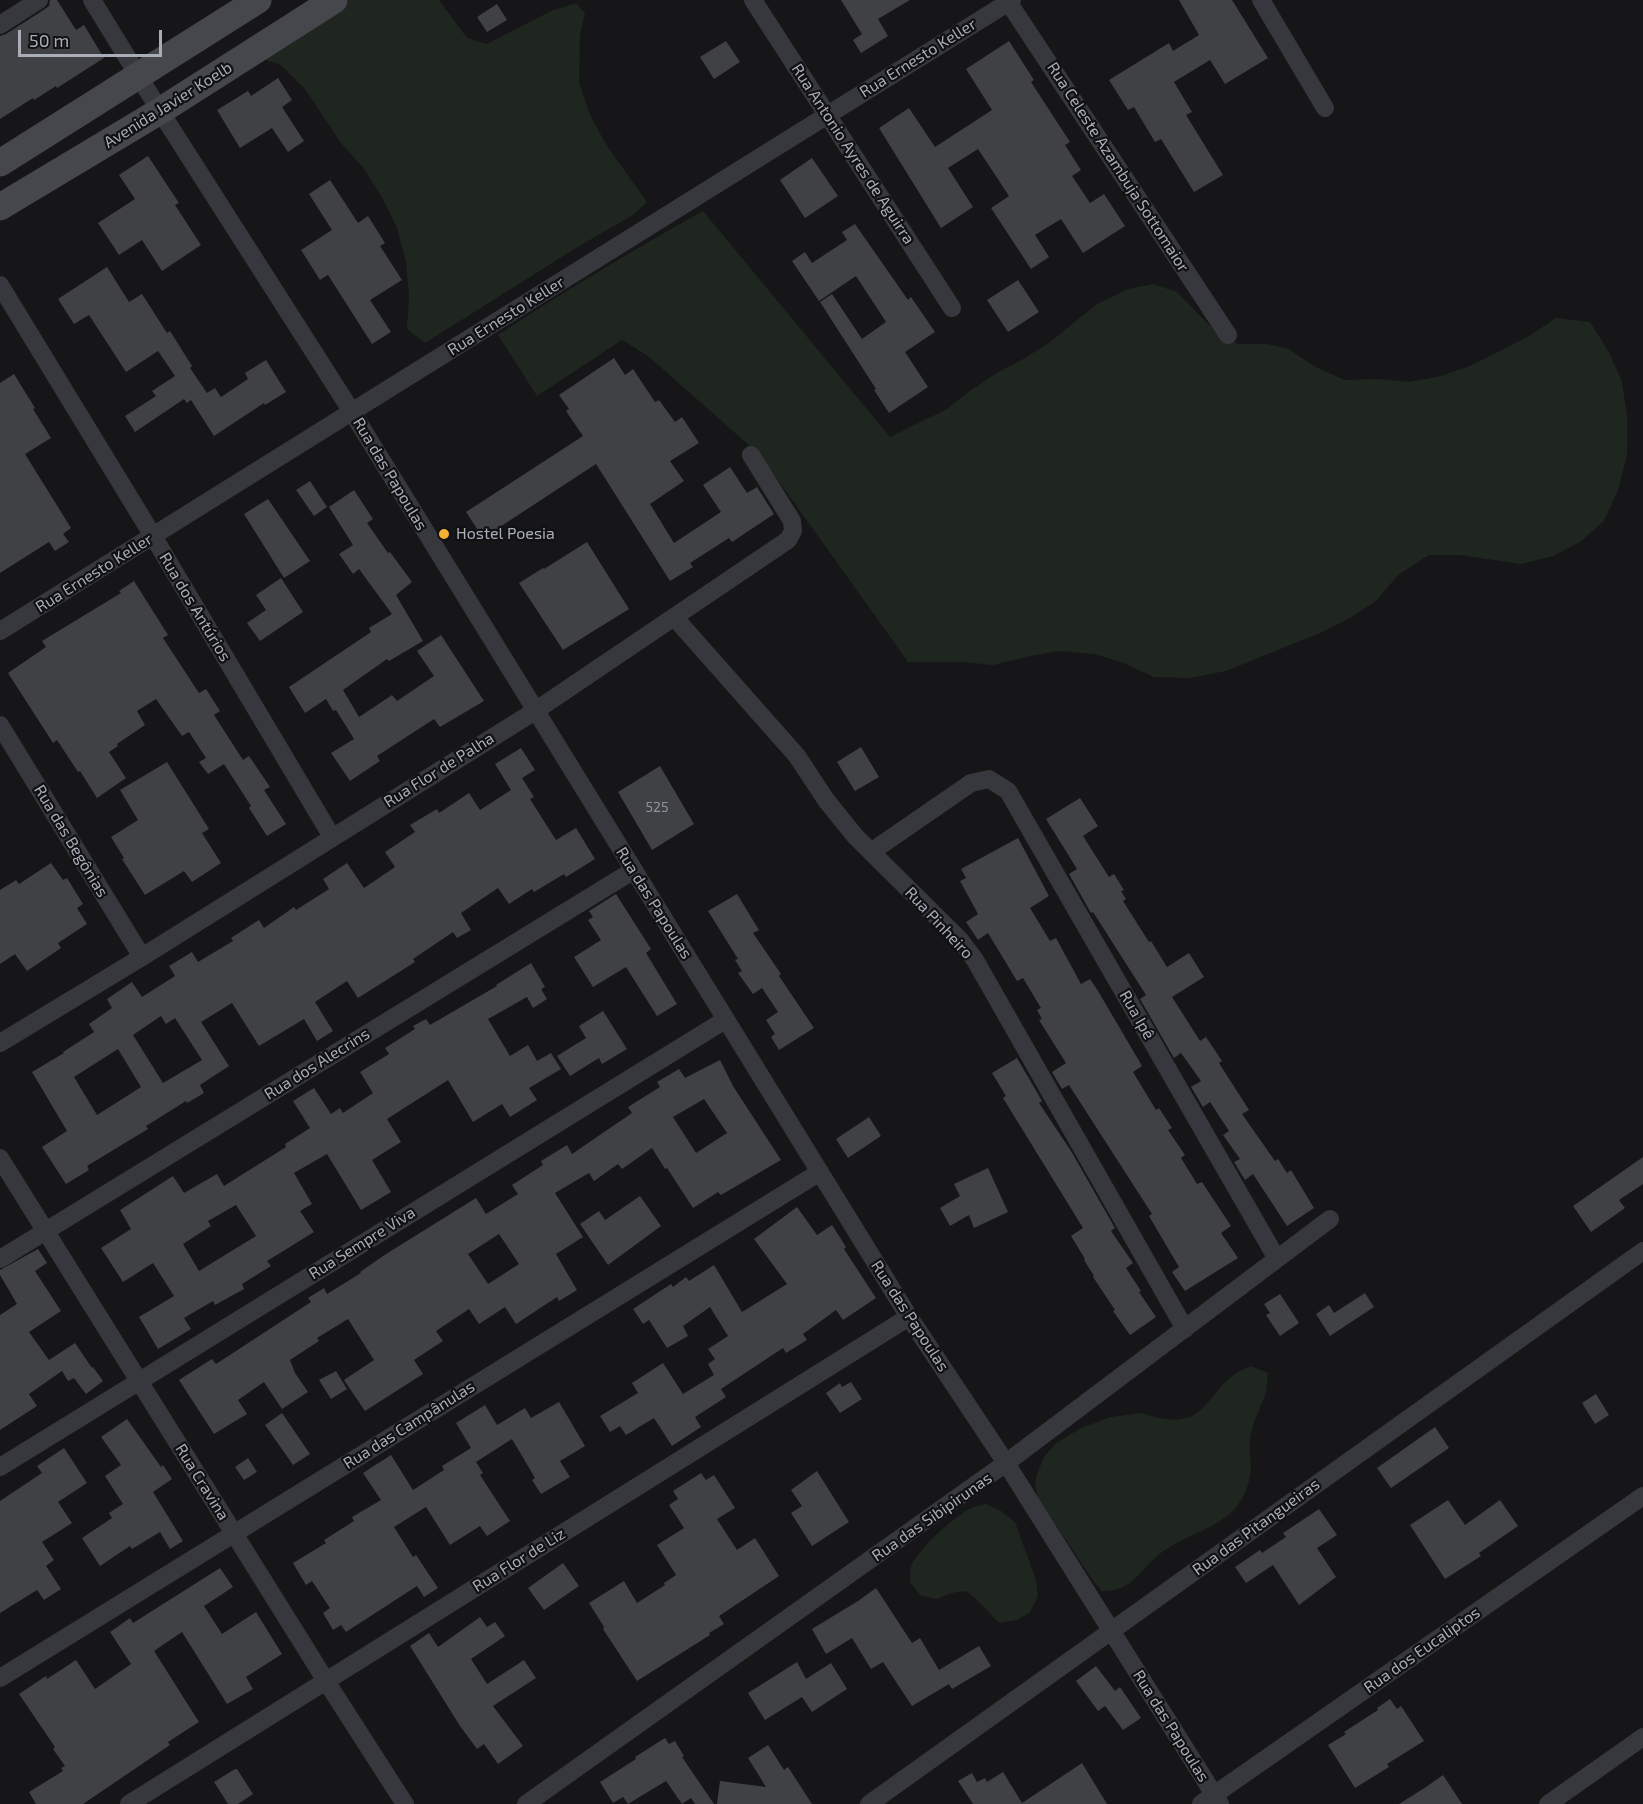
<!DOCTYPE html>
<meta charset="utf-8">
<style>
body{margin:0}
#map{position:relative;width:1643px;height:1804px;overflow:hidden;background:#161618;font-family:"Exo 2",sans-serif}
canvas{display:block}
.scale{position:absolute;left:18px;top:30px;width:144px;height:27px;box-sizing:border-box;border:3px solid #a8adb8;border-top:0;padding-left:8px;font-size:18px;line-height:21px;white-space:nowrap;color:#a8adb8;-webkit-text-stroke:4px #111113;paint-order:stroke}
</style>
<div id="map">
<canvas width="1643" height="1804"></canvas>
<div class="scale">50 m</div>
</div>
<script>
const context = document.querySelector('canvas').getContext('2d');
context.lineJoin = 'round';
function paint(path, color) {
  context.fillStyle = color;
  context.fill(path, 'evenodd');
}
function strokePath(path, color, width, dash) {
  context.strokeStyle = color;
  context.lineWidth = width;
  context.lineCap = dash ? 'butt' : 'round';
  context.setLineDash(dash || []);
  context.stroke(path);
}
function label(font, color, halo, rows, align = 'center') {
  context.font = font + ' "Exo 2",sans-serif';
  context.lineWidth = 4.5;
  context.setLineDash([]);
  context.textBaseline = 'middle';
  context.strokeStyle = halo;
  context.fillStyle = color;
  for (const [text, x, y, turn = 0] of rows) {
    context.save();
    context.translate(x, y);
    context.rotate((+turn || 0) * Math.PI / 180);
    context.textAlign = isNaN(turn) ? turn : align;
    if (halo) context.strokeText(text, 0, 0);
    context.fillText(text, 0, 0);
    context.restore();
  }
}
paint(new Path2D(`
 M346 0H439L467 38 487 44 551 11 576 3 585 13 580 35 579 82 590 115 607 146 647 202 633 215 576 248 425 343 407 329 409 296 406 262 397 228 383 199 365 170 341 143 305 89 281 65 263 59Z
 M703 211 890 437 947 409 971 390 997 373 1025 358 1050 342 1097 304 1128 289 1153 284 1177 292 1218 334 1239 344H1267L1288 349 1316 367 1345 380 1377 379 1409 382 1441 376 1470 366 1529 336 1556 318 1590 322 1609 352 1622 382 1627 416V455L1618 490 1604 521 1580 542 1553 556 1521 564 1460 555H1429L1398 575 1376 601 1348 619 1320 633 1226 671 1190 678 1154 677 1126 664 1095 654 1060 651 1030 656 993 665 961 662H908L760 455 648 356 622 340 537 396 498 335C565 291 633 250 703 211Z
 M1251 1366 1268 1373C1267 1379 1267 1386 1266 1392 1261 1408 1252 1422 1250 1439 1248 1451 1253 1464 1250 1476 1241 1525 1200 1527 1165 1550 1141 1565 1136 1592 1102 1591L1094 1582 1038 1498 1035 1484 1037 1474 1044 1457 1055 1444 1081 1428 1111 1417 1142 1413 1158 1418 1175 1420 1191 1417 1204 1407 1224 1383 1236 1373Z
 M986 1504 1001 1511 1015 1522 1036 1580 1038 1596 1030 1612 1017 1620 999 1623C988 1612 979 1600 966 1591L951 1593 937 1599 920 1595 910 1582C910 1577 910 1572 911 1567 915 1552 957 1513 972 1508 976 1506 981 1505 986 1504Z`), '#1e261f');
paint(new Path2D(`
 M50 0H57L76 30 84 25 104 58 57 88 56 86 34 100 33 98 0 119V36L6 34 45 9 49 6Z
 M841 0H910L878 19 888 36 861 53 853 40 862 34Z
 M1179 0H1232L1268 58 1225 84 1210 60 1174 82 1192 112 1186 115 1223 175 1194 192 1161 139 1155 142 1134 107 1128 110 1109 80 1169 43 1173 51 1199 35Z
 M497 4 507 20 487 32 477 17Z
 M726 41 740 62 714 79 700 57Z
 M1009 41 1034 80 1031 82 1070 142 1065 145 1081 170 1072 176 1090 203 1104 194 1125 226 1083 253 1061 219 1035 235 1049 257 1031 269 991 208 1009 196 978 149 948 168 973 207 941 228 879 128 909 108 935 147 992 110 966 69Z
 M278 78 292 100 282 107 304 141 288 152 272 128 240 148 217 110 248 91 251 96Z
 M148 156 179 203 175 205 201 245 162 271 142 240 119 255 98 223 135 199 119 175Z
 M812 158 838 196 805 218 780 180Z
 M330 180 358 223 368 216 385 243 380 246 402 280 370 300 391 332 372 344 328 275 320 280 301 250 332 230 309 194Z
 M855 224 908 300 911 297 935 332 905 352 928 387 889 413 874 390 876 389 820 302 832 294 862 339 886 322 856 276 819 301 792 261 805 252 812 263 847 240 842 232Z
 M107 267 129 302 142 294 167 333 170 331 192 366 190 368 207 393 215 388 221 397 248 379 245 373 266 360 286 392 265 405 264 403 214 436 191 400 187 403 184 399 135 432 125 416 156 396 152 391 175 376 158 351 126 372 89 315 74 324 58 299Z
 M1018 280 1039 312 1008 332 987 300Z
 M614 358 625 375 633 369 655 402 659 400 675 422 682 417 699 443 670 461 684 481 650 504 674 543 721 512 703 485 730 467 747 493 757 487 774 514 732 542 729 538 690 563 693 567 670 581 596 464 483 538 466 512 583 436 566 411 569 409 559 395Z
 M14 374 35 408 33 409 51 438 25 454 71 528 63 534 69 542 55 551 49 542 0 573V383Z
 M310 481 327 507 314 516 296 490Z
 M354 490 373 519 367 523 388 553 390 552 412 582 396 595 423 641 389 661 387 659 343 690 359 717 392 695 397 701 434 676 417 651 441 635 484 701 440 727 434 719 377 756 380 761 350 781 331 753 354 739 336 710 333 711 326 699 305 713 289 687 371 632 369 628 392 614 359 569 353 574 339 554 353 545 329 507Z
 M268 499 310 561 284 578 244 514Z
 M587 542 629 609 563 650 519 583 543 568 544 569Z
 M281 578 303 612 260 641 247 623 266 610 256 595Z
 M134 581 168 635 163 638 199 693 206 689 220 711 214 715 243 760 249 756 270 787 264 790 286 824 267 836 249 808 251 806 224 764 208 774 199 762 206 758 189 732 182 736 156 699 137 711 145 725 117 744 118 746 109 752 126 778 97 798 80 771 78 772 57 740 53 743 8 673 46 647 42 641 121 593 119 591Z
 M861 747 879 777 855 791 837 762Z
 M521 748 535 770 522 778 534 797 530 799 556 840 576 828 595 859 566 877 564 874 534 892 532 889 509 904 498 888 461 913 471 930 457 938 453 932 413 959 415 962 358 998 347 981 315 1002 333 1031 317 1041 304 1019 259 1046 232 1003 201 1022 229 1066 200 1085 204 1093 187 1103 186 1101 146 1126 148 1129 87 1166 89 1170 66 1184 42 1147 67 1131 32 1072 64 1053 63 1052 94 1032 89 1024 112 1008 107 999 132 982 142 997 175 976 169 966 192 952 198 962 233 941 231 938 259 920 264 928 294 907 296 910 329 889 323 879 347 863 364 888 395 867 385 852 415 832 410 825 437 809 439 813 469 793 480 810 511 790 495 764ZM161 1016 166 1024 175 1018 202 1060 163 1083 133 1035ZM118 1049 141 1087 97 1115 74 1077Z
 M167 762 209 829 202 833 221 863 192 882 184 871 145 895 122 859 124 858 111 837 138 820 120 790Z
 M660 766 694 824 652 850 618 792Z
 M1080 798 1098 826 1083 836 1109 877 1114 874 1124 890 1121 891 1126 899 1123 901 1149 942 1151 941 1167 967 1189 953 1204 977 1172 997 1200 1041 1206 1037 1222 1061 1219 1063 1249 1110 1242 1114 1275 1161 1278 1159 1287 1173 1291 1170 1314 1208 1287 1226 1253 1174 1245 1180 1234 1162 1240 1159 1223 1135 1229 1131 1210 1102 1203 1107 1191 1087 1201 1081 1181 1053 1174 1058 1140 999 1146 995 1093 912 1091 913 1069 874 1077 869 1046 819Z
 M1018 838 1049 896 1030 908 1050 941 1056 938 1081 984 1090 979 1098 991 1142 1066 1133 1072 1156 1110 1159 1108 1172 1128 1168 1130 1185 1155 1181 1158 1197 1184 1202 1182 1231 1226 1221 1233 1238 1258 1185 1291 1172 1272 1179 1267 1149 1216 1152 1214 1069 1085 1062 1089 1052 1072 1066 1063 1039 1020 1042 1019 1037 1010 1041 1008 1023 978 1017 981 988 933 978 940 966 922 978 914 960 881 966 878 961 869Z
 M51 863 63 880 67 878 83 904 77 908 87 924 58 943 61 948 27 971 15 954 0 964V890L16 880 19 884Z
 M616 894 651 949 646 953 677 1004 657 1016 626 967 593 987 574 957 601 940 588 920 593 917 589 911Z
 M737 894 759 930 753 933 781 974 779 976 814 1028 779 1050 771 1037 775 1034 766 1020 778 1012 762 988 753 994 738 973 742 971 735 960 738 959 708 911Z
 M531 963 545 987 541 989 547 999 533 1008 527 997 488 1019 510 1056 528 1045 537 1061 551 1053 561 1069 529 1088 537 1100 510 1117 502 1104 473 1122 448 1080 387 1119 401 1142 372 1160 391 1192 361 1210 327 1154 294 1173 312 1204 300 1211 314 1232 267 1261 271 1266 242 1284 244 1289 215 1305 213 1301 184 1318 191 1329 158 1349 139 1317 174 1296 153 1263 123 1282 101 1248 131 1229 120 1210 173 1176 184 1193 217 1174 224 1186 286 1147 285 1144 310 1128 293 1101 314 1088 331 1114 340 1108 343 1113 373 1093 360 1072 389 1054 385 1048 415 1029 413 1026 426 1019 430 1025 497 986 496 985ZM236 1205 256 1236 199 1271 183 1244 211 1226 208 1221Z
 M603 1011 627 1049 602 1064 599 1058 570 1076 557 1056 586 1038 579 1026Z
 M1017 1058 1042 1101 1039 1103 1071 1151 1115 1228 1111 1231 1133 1263 1126 1268 1141 1291 1139 1292 1156 1317 1130 1335 1113 1311 1115 1310 1093 1277 1094 1276 1084 1260 1085 1259 1071 1236 1083 1228 1003 1098 1006 1096 992 1073Z
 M720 1060 733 1086 781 1160 721 1195 718 1192 693 1208 667 1168 665 1169 652 1148 622 1169 618 1164 594 1181 589 1173 555 1193 583 1237 556 1254 577 1290 559 1301 557 1297 516 1324 505 1307 479 1324 469 1309 436 1331 443 1341 414 1360 423 1374 365 1411 344 1380 374 1360 348 1319 317 1338 319 1341 290 1360 295 1373 308 1392 282 1409 264 1382 238 1400 247 1414 214 1434 179 1380 212 1359 216 1364 311 1302 308 1298 324 1288 327 1294 361 1273 360 1272 386 1254 476 1198 486 1214 518 1194 512 1185 543 1165 541 1161 567 1145 572 1154 632 1113 628 1107 660 1087 657 1082 679 1069 685 1078ZM704 1099 727 1133 696 1153 673 1117ZM499 1234 519 1264 488 1284 468 1254Z
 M869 1117 881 1136 848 1158 836 1139Z
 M1643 1157V1184L1619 1200 1625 1208 1591 1232 1573 1206Z
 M988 1168 1008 1212 974 1228 969 1215 950 1226 940 1208 960 1196 954 1184Z
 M640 1196 661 1226 608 1265 580 1224 599 1211 605 1220Z
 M797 1207 817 1235 832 1225 846 1247 844 1249 876 1298 843 1320 836 1310 803 1334 807 1340 786 1353 783 1348 721 1389 726 1397 695 1417 701 1427 672 1446 654 1418 626 1435 620 1426 610 1432 600 1416 638 1393 632 1383 663 1363 683 1394 714 1375 708 1364 715 1359 708 1349 728 1336 710 1307 683 1326 688 1336 667 1348 649 1320 643 1324 633 1309 671 1284 673 1287 686 1277 689 1281 714 1265 742 1312 787 1284 754 1239Z
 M38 1249 47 1263 35 1271 61 1311 29 1332 49 1360 75 1343 92 1368 93 1367 103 1381 86 1394 74 1378 68 1381 62 1371 29 1394 37 1406 0 1430V1315L17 1304 0 1275V1270Z
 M1365 1293 1374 1307 1330 1336 1316 1314 1329 1305 1334 1313Z
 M1280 1294 1299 1323 1280 1336 1266 1315 1270 1313 1264 1304Z
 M336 1371 347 1389 331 1399 319 1380Z
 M851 1382 862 1399 840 1413 826 1393 840 1383 842 1387Z
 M1596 1394 1609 1415 1595 1424 1582 1403Z
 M559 1402 585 1446 560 1461 570 1477 541 1494 532 1480 535 1478 512 1439 476 1462 483 1473 480 1475 510 1521 487 1536 480 1526 450 1545 426 1507 394 1527 413 1557 416 1555 438 1588 424 1597 417 1586 346 1632 341 1625 333 1630 323 1613 330 1608 312 1581 306 1585 293 1563 326 1543 324 1540 354 1521 352 1517 381 1500 363 1473 391 1455 413 1490 444 1470 442 1466 471 1448 456 1423 485 1405 497 1425 525 1408 531 1418Z
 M282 1413 310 1454 293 1465 265 1425Z
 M127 1419 161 1467 163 1465 172 1479 153 1492 183 1541 170 1549 160 1532 132 1549 130 1546 100 1566 82 1538 112 1518 109 1513 123 1504 105 1476 121 1465 101 1437Z
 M1435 1427 1449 1448 1391 1488 1377 1468Z
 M64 1448 87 1483 58 1502 72 1523 42 1542 54 1560 46 1566 61 1589 44 1600 37 1590 0 1613V1501L42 1473 37 1466Z
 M248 1458 257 1472 244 1480 235 1467Z
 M817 1471 849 1522 812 1546 791 1513 802 1506 791 1490Z
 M701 1473 706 1480 714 1475 735 1508 717 1519 737 1550 755 1538 779 1576 719 1616 724 1624 709 1633 710 1635 637 1681 603 1629 604 1627 589 1603 624 1581 637 1603 665 1585 664 1583 676 1575 657 1545 684 1528 669 1505 678 1499 673 1491Z
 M1448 1500 1465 1525 1500 1500 1518 1526 1479 1553 1481 1556 1445 1579 1410 1525Z
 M1319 1509 1337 1535 1317 1548 1336 1577 1299 1605 1273 1565 1246 1583 1235 1567 1260 1550 1262 1553 1286 1537 1283 1533Z
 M563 1563 579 1586 544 1610 528 1588Z
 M220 1568 233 1587 204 1606 222 1634 256 1612 282 1654 246 1677 253 1689 227 1704 182 1632 154 1651 199 1722 168 1742 170 1745 83 1804H36L29 1792 63 1771 61 1768 65 1766 53 1749 55 1747 19 1694 46 1676 47 1679 76 1660 95 1689 131 1664 110 1632 130 1618 133 1623Z
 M876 1588 912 1643 920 1638 939 1670 979 1646 991 1666 952 1689 949 1684 912 1706 883 1662 871 1669 852 1638 826 1654 812 1629 858 1601Z
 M480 1617 487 1627 495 1622 505 1636 471 1659 487 1684 524 1660 536 1678 493 1706 523 1746 498 1764 484 1744 477 1749 460 1726 410 1646 429 1633 438 1647Z
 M797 1662 806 1679 831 1663 847 1689 812 1712 802 1697 765 1720 748 1693Z
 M1096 1666 1115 1691 1120 1687 1141 1718 1123 1730 1105 1706 1098 1711 1076 1681Z
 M1390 1699 1397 1709 1401 1706 1424 1741 1387 1764 1389 1767 1355 1788 1328 1745 1346 1734 1344 1732 1378 1710 1377 1708Z
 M665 1738 669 1744 675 1741 684 1756 682 1757 714 1804H695L691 1798 682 1804 666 1781 628 1804 623 1797 613 1803 600 1782 636 1759 635 1757Z
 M768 1745 784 1770 788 1767 812 1804H717L720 1781 766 1787 748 1758Z
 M1082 1763 1107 1804H973L958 1781 972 1773 977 1782 985 1778 987 1782 1003 1772 1022 1803Z
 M235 1769H237L253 1794 238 1804H228L214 1782Z
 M1443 1775 1462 1804H1399L1426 1787Z`), '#404145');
strokePath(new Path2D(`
 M92 0 160 111 352 412 909 1317 1006 1463 1220 1804
 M753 0 952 308
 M1007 0 1228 335
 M1261 0 1325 108
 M0 25 39 0
 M0 285 153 536 332 837
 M675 618 797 756 826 800 855 836 960 940 975 960 1185 1329
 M0 631 1012 0
 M0 725 142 957
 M871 852 971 783 989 779 1008 791 1277 1259
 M0 1043 142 957 535 711 788 540 793 531 792 521 751 455
 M0 1158 326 1681 405 1804
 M0 1259 634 870
 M0 1467 725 1020
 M0 1678 820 1172
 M129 1804 909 1317
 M526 1804 1006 1463 1330 1219
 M869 1804 1643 1251
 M1201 1804 1643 1496
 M1548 1804 1643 1737`), '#37383d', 18);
strokePath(new Path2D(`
 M0 163 258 0
 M0 207 160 111 334 0`), '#45474d', 27);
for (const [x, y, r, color] of [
 [444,534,6,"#f2b134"]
]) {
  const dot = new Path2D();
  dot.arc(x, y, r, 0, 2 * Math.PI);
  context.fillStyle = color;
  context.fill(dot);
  strokePath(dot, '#111113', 2);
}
label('14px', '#8e929b', null, [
 ["525",657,807]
]);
label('16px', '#a8adb8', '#111113', [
 ["Rua Ernesto Keller",918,58,-32],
 ["Avenida Javier Koelb",168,105,-32],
 ["Rua Antonio Ayres de Aguirra",853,154,57],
 ["Rua Celeste Azambuja Sottomaior",1118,167,57],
 ["Rua Ernesto Keller",506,316,-32],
 ["Rua das Papoulas",390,474,59],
 ["Rua Ernesto Keller",94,573,-32],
 ["Rua dos Antúrios",195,607,59],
 ["Rua Flor de Palha",439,770,-32],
 ["Rua das Begônias",71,841,59],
 ["Rua das Papoulas",654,903,58],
 ["Rua Pinheiro",939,923,47],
 ["Rua Ipê",1137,1015,60],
 ["Rua dos Alecrins",317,1064,-32],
 ["Rua Sempre Viva",362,1243,-32],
 ["Rua das Papoulas",910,1316,57],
 ["Rua das Campânulas",409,1425,-32],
 ["Rua Cravina",202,1482,58],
 ["Rua das Sibipirunas",932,1517,-35],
 ["Rua das Pitangueiras",1256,1527,-36],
 ["Rua Flor de Liz",519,1560,-32],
 ["Rua dos Eucaliptos",1422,1650,-35],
 ["Rua das Papoulas",1171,1726,58]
]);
label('16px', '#a8adb8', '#111113', [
 ["Hostel Poesia",456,534]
], 'left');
</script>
